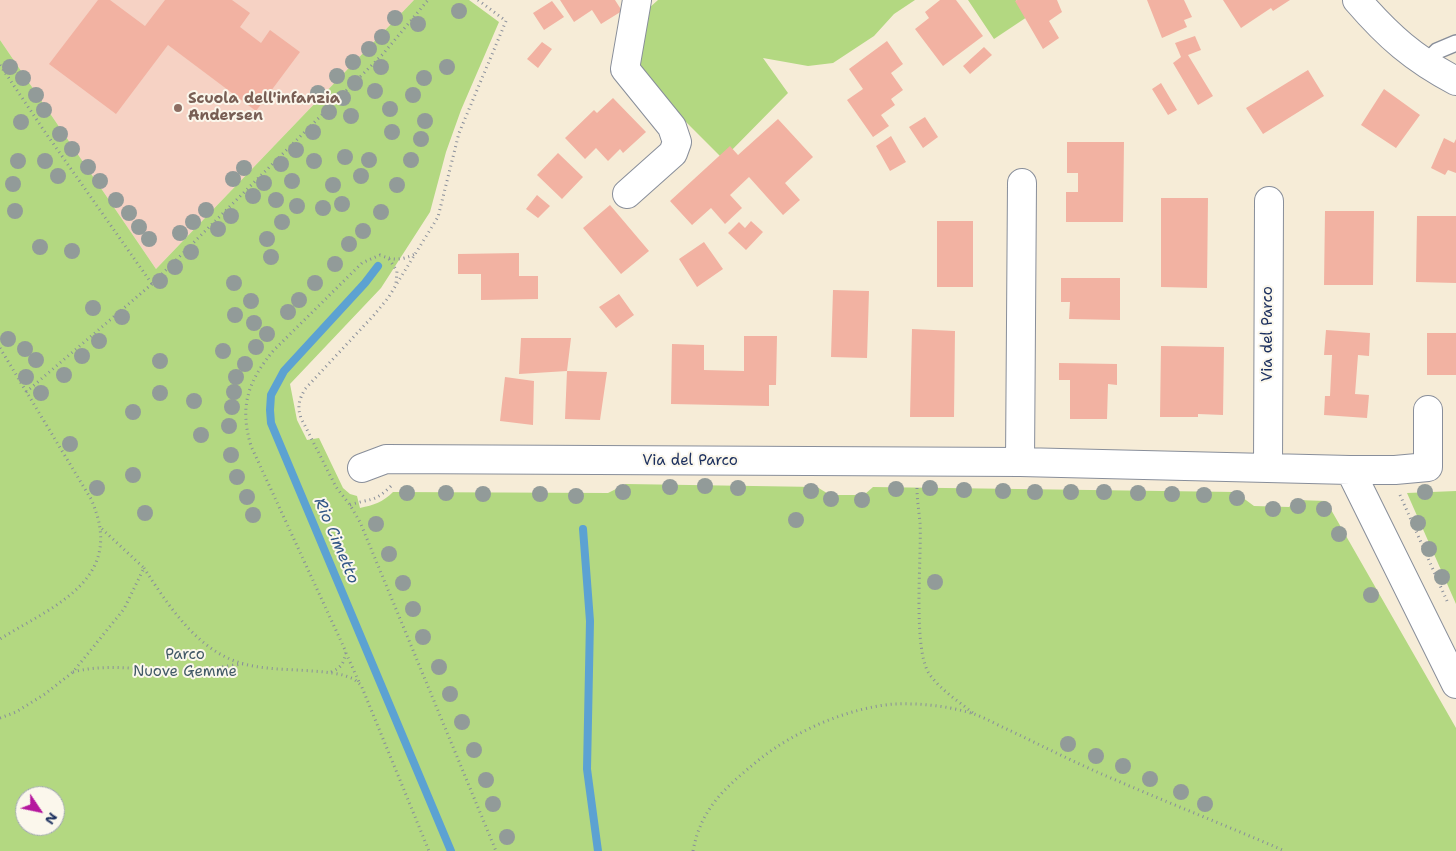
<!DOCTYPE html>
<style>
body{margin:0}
#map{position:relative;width:1456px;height:851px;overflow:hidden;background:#f6ecd7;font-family:"Shantell Sans",sans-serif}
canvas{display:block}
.north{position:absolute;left:15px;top:786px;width:50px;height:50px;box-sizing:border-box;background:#fbf7ec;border:1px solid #a1a7b3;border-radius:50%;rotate:124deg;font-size:14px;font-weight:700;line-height:20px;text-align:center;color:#1b2f5e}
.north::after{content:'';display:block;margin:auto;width:18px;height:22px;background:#b5179e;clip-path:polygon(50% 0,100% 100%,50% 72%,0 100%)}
</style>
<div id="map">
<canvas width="1456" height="851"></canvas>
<div class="north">N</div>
</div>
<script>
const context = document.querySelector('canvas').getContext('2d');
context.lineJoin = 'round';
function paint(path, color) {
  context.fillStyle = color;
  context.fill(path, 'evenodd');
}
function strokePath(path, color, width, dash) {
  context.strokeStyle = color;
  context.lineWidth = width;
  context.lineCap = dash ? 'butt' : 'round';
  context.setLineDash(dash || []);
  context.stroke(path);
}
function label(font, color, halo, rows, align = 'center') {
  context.font = font + ' "Shantell Sans",sans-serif';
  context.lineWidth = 4;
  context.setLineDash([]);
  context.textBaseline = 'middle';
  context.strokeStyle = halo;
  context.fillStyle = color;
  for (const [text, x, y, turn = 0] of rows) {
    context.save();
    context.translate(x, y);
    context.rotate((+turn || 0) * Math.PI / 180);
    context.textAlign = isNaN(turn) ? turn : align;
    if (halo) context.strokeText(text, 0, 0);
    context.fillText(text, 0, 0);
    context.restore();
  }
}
paint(new Path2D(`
 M0 0H414L156 269 0 40Z`), '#f6d2c4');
paint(new Path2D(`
 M414 0H469L499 22 461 110 446 152 430 212 381 288 290 384 297 420 307 440 319 438 343 488 350 494 357 496 360 508C374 505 383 502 393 492L608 493 626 484 817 487 830 495H864L873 487 1235 492 1254 506 1289 507 1297 500 1326 501 1456 728V851H0V40L156 269ZM25 796H55V826H25Z
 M658 0H915L894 14 874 36 833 63 808 66 763 58 788 93 723 159 632 68 649 8Z
 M968 0H1016L1027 17 994 39Z
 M1456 491V604L1407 493Z`), '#b3d881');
strokePath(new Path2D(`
 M378 266 365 283 284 371 271 395 270 410 271 423 451 851
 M583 529 590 621 587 769 598 851`), '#5ca2d2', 8);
paint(new Path2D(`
 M98 0H110L145 26 165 0H232L250 13 240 27 261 43 270 30 300 52 256 111 168 45 116 114 49 64Z
 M560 0H615L622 11 601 24 592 10 574 22Z
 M940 0H956L983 36 943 66 915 29 929 18 925 12Z
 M1017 0H1057L1062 12 1049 21 1059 38 1043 49 1015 1Z
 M1147 0H1184L1192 17 1184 20 1187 27 1162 38Z
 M1223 0H1290L1273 11 1271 8 1241 28Z
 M552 1 564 17 544 30 533 13Z
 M1195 36 1201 50 1188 55 1213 96 1198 105 1173 63 1181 57 1175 43Z
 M887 41 903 64 891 73 903 90 891 99 895 105 881 115 889 126 873 137 847 100 863 89 849 69Z
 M542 42 552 49 538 68 527 59Z
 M984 47 992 55 970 74 963 66Z
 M1308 70 1324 96 1263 134 1246 108Z
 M1161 83 1177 110 1168 115 1152 89Z
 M1384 89 1420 115 1396 148 1361 125Z
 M613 98 646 132 623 153 620 149 608 161 596 148 585 159 565 138 594 110 597 113Z
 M925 117 938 137 923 148 909 127Z
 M778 119 813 157 785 183 800 200 783 215 749 177 730 195 742 208 725 224 711 208 692 225 670 201 730 146 738 155Z
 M891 136 906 162 890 171 876 146Z
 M1444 138 1454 143 1456 139V173L1448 170 1445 175 1431 168Z
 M1067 142H1124L1123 222H1066V192H1078V173H1067Z
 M558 153 583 177 562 199 537 175Z
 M537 195 550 206 538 218 526 209Z
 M1161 198H1208L1207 288 1161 287Z
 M610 205 649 251 621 274 583 228Z
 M1325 211H1374L1373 285H1324Z
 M1417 216H1456V283L1416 282Z
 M751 221 763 232 746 250 728 233 739 222 745 228Z
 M937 221H973V287H937Z
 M704 242 723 269 697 287 679 259Z
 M519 253V276H538V299L481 300V274H458V254Z
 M1061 278H1120V320L1069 319 1070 302H1061Z
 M833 290 869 291 867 358 831 357Z
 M619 294 634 315 616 328 599 307Z
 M912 329 955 331 954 417H910Z
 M1326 330 1370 333 1369 356 1358 355 1355 394 1369 395 1367 418 1324 415 1325 396H1330L1332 355H1324Z
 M1427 333H1456V375H1427Z
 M744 336H777L776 385H769V406L671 404 672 344 704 345V370L744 371Z
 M521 338H571L567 371 519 374Z
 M1161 346 1224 347 1223 415 1198 414V417H1160Z
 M1059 363 1117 364V385L1108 384 1107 419H1070V380H1059Z
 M567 371 607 372 600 420 565 419Z
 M505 377 534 381 533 425 500 421Z`), '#f2b2a2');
const service = new Path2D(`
 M1424 64 1437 51 1456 43`);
const minor = new Path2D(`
 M627 194 673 153 677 142 672 127 625 69 637 0
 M1020 462 1022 183
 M1268 467 1269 201
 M362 468 386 459 1020 462 1350 470H1395L1428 467V410
 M1350 470 1456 684`);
const tertiary = new Path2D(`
 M1357 0C1388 36 1414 59 1456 81`);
strokePath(service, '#888e9a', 18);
strokePath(minor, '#888e9a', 30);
strokePath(tertiary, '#888e9a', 30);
strokePath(new Path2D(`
 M478 0 506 21 459 133 438 217 388 298 374 315 305 389C299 400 297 406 301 418L336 487 350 505 360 522 496 851
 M0 65 45 132 152 284
 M389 259 397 271 396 283
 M0 348 91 499C127 579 55 605 0 639
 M26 392 152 284 383 54 428 0
 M917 488C917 500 919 511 920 523 922 556 912 651 930 675 941 690 958 701 973 713
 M1400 495 1447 601
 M350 505C370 498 374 503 391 486
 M144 568C168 605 198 652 244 664 275 672 311 668 343 675L354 679 361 685 429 851
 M346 653 359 682
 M73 672C108 663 142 670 177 671 199 672 222 666 243 664
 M331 672C341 668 344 663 346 652L251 446C239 406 248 381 274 350L362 263 380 255C394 261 402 260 415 254
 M0 718 16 712 45 694 73 672 124 609 144 568 101 528
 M693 851C701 807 727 786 760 759 795 731 850 707 895 704 921 703 949 706 974 714 986 718 999 726 1011 731 1040 745 1068 759 1097 772 1159 799 1222 824 1285 851`), '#888e9a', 3, [1, 4]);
strokePath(service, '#fff', 15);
strokePath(minor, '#fff', 28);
strokePath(tertiary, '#fff', 28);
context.fillStyle = '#929b99';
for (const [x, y] of [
 [459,11],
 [395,18],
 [418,24],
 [382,37],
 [369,49],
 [353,62],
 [10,67],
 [381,67],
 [447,67],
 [337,76],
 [23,78],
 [424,78],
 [355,83],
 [375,91],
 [318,93],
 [36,95],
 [413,95],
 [343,98],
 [390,109],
 [44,110],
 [329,112],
 [351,116],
 [425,121],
 [21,122],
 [313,132],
 [392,132],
 [60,134],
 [421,139],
 [72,149],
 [296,150],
 [345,157],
 [369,160],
 [411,160],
 [18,161],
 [45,161],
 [314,161],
 [281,164],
 [88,167],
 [244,168],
 [58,176],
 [361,176],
 [233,179],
 [100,181],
 [292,181],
 [264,183],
 [13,184],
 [333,185],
 [397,185],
 [253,196],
 [116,200],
 [276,200],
 [342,204],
 [297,206],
 [323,208],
 [206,210],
 [15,211],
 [381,212],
 [129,213],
 [231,216],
 [193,222],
 [282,222],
 [139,227],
 [218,229],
 [363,231],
 [180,233],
 [149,239],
 [267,239],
 [349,244],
 [40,247],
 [72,251],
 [191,252],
 [271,257],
 [335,264],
 [175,267],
 [160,281],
 [234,283],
 [315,283],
 [299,300],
 [251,301],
 [93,308],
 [288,312],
 [235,315],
 [122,317],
 [254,323],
 [267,334],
 [8,339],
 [99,341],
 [256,347],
 [25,349],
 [223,351],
 [82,356],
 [36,360],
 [160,361],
 [245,364],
 [64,375],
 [26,377],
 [236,377],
 [234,392],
 [41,393],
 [160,393],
 [194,401],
 [232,407],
 [133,412],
 [229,426],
 [201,435],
 [70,444],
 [231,455],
 [133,475],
 [237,477],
 [705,486],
 [670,487],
 [97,488],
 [738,488],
 [930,488],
 [896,489],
 [964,490],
 [811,491],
 [1003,491],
 [623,492],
 [1035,492],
 [1071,492],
 [1104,492],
 [1425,492],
 [407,493],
 [446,493],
 [1138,493],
 [483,494],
 [540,494],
 [1172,494],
 [1204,495],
 [576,496],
 [247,497],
 [1237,498],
 [831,499],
 [862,500],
 [1298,506],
 [1273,509],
 [1324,509],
 [145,513],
 [253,515],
 [796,520],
 [1418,523],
 [376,524],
 [1339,534],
 [1429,549],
 [389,554],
 [1442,577],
 [935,582],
 [403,583],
 [1371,595],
 [413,609],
 [423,637],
 [439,667],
 [450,694],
 [462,722],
 [1068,744],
 [474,750],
 [1096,756],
 [1123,766],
 [1150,779],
 [486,780],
 [1181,792],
 [493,804],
 [1205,804],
 [507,837]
]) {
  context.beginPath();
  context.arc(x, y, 8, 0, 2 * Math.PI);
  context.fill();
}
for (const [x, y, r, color] of [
 [178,108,5,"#8d6e63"]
]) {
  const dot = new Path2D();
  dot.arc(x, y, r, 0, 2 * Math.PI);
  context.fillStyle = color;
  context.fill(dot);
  strokePath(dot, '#fbf7ec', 2);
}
label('bold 15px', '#785e54', '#fbf7ec', [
 ["Scuola dell'infanzia",188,99],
 ["Andersen",188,116]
], 'left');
label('15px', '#1b2f5e', '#fbf7ec', [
 ["Via del Parco",1268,334,-90],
 ["Via del Parco",690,461]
]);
label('15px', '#415967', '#fbf7ec', [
 ["Parco",185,655],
 ["Nuove Gemme",185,672]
]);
label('italic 16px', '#325787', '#fbf7ec', [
 ["Rio Cimetto",336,541,67]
]);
</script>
